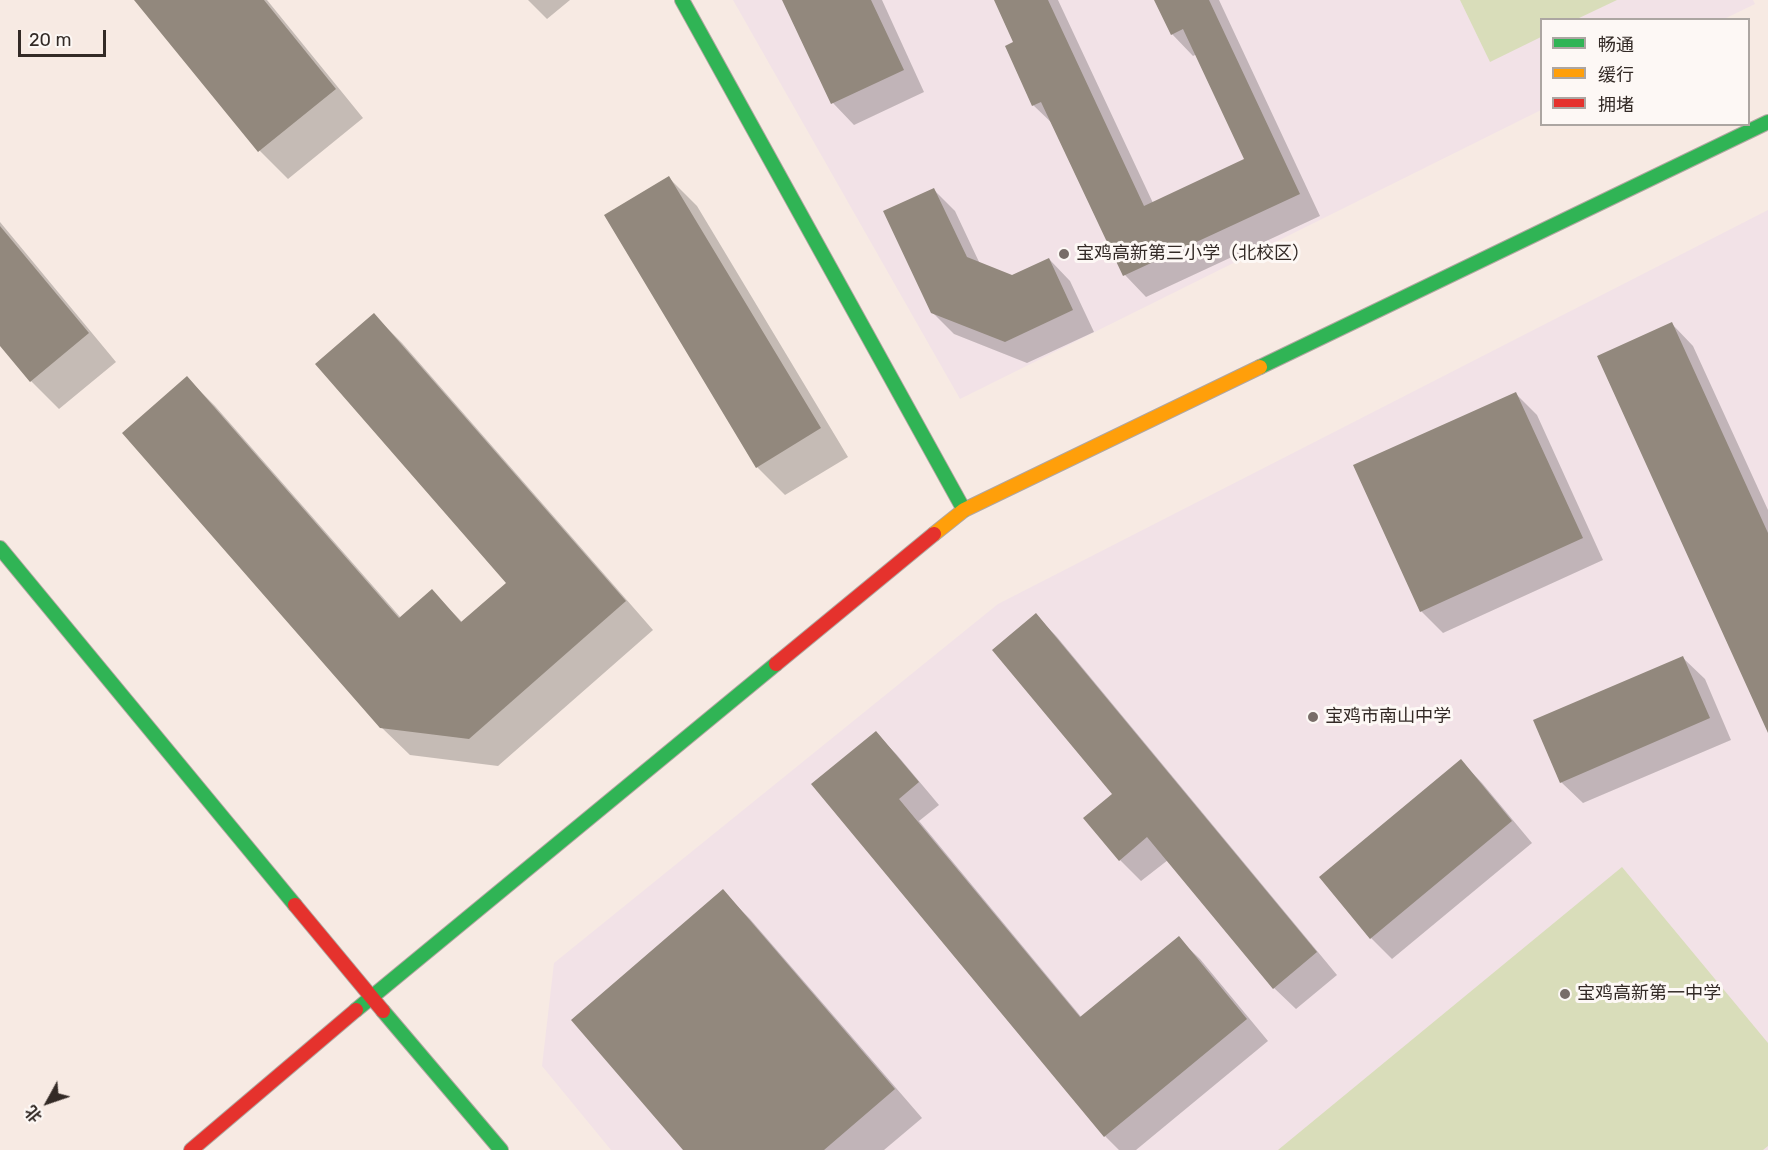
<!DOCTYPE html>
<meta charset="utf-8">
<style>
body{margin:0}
#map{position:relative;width:1768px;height:1150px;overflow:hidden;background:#f7eae3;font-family:Rubik,"Noto Sans SC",sans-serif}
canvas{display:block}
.legend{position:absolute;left:1540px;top:18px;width:210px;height:108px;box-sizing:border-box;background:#fdf8f5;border:2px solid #aca6a2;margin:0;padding:8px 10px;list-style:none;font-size:18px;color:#332a26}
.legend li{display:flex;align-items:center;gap:12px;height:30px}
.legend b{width:30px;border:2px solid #aca6a2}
.north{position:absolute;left:18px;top:1072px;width:60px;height:60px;-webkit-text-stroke:4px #fdf8f5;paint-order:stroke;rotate:230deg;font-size:16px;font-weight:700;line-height:24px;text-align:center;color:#332a26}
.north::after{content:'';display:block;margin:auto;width:21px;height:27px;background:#332a26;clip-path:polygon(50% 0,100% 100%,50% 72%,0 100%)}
.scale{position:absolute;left:18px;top:30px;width:88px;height:27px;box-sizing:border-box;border:3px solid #332a26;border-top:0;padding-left:8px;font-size:18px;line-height:21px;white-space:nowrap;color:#332a26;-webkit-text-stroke:4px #fdf8f5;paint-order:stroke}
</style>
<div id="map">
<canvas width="1768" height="1150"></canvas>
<ul class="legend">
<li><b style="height:8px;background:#30b455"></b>畅通</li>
<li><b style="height:8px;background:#ff9f0a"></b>缓行</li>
<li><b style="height:8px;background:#e5322d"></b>拥堵</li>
</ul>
<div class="north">北</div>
<div class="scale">20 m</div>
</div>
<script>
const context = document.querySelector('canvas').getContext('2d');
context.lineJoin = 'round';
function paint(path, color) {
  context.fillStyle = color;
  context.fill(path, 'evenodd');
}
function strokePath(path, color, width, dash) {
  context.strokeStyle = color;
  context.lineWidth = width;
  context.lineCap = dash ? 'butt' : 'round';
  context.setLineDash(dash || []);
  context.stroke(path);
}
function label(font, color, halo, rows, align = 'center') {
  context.font = font + ' Rubik,"Noto Sans SC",sans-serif';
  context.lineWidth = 6;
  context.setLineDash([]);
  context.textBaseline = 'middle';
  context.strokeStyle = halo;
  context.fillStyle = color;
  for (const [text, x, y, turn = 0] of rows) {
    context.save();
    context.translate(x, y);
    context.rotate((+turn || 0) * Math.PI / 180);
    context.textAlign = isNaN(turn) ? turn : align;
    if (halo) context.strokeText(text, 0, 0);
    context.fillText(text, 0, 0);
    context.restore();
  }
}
paint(new Path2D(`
 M733 0H1753L1755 4 1724 19 1542 20 1541 110 960 399Z
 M1768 210V1150H611L542 1066 554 963 998 604Z`), '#f2e2e7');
paint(new Path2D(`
 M1460 0H1617L1577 19 1542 20 1541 37 1490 62Z
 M1622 867 1768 1043V1146L1763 1150H1278Z`), '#d9ddba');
paint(new Path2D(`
 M136 0H267L363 118 288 179 260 151Z
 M528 0H570L547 19Z
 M784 0H882L924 92 854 125 833 103Z
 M995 0H1058L1153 203 1246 160 1197 54 1193 56 1172 34 1156 0H1219L1320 216 1146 297 1125 275 1055 126 1033 105 1015 43Z
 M669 178 697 206 848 457 785 495 757 467Z
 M934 190 955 211 980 264 1012 277 1049 259 1070 281 1094 332 1027 363 954 334 932 312Z
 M0 222 116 362 59 409 31 381 0 344Z
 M374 315 402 343 653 630 498 766 410 755 381 727 187 378 215 406 401 618 432 591 463 623 508 583Z
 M1672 324 1693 346 1768 510V729Z
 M1516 394 1537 415 1603 560 1443 633 1421 611Z
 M1036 615 1057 637 1337 975 1296 1009 1274 988 1168 860 1141 881 1120 860 1114 794Z
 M1683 658 1705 679 1731 740 1583 803 1561 782Z
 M876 733 897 755 939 805 919 821 1082 1018 1178 938 1200 959 1268 1041 1136 1150H1119L1105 1136 813 784Z
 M1461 761 1482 783 1532 843 1392 959 1371 938Z
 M722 891 750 919 922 1118 884 1150H685Z`), '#0003');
paint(new Path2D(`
 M134 0H264L336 89 258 152Z
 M782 0H871L904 70 831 104Z
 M994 0H1048L1144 206 1244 159 1183 29 1171 35 1154 0H1209L1300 194 1123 276 1041 102 1032 106 1005 46 1013 42Z
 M669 176 821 428 756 468 604 215Z
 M934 188 967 257 1012 275 1049 258 1073 310 1005 342 931 313 883 211Z
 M0 226 89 333 30 382 0 346Z
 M374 313 626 601 469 739 380 728 122 433 187 376 399 618 432 589 461 622 506 583 315 364Z
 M1672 322 1768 533V733L1597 356Z
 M1516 392 1583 538 1420 612 1353 465Z
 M1036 613 1317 952 1273 989 1147 837 1119 861 1083 818 1112 794 992 650Z
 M1683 656 1710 718 1560 783 1533 720Z
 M876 731 919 782 899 799 1080 1017 1179 936 1247 1019 1104 1137 811 784Z
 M1461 759 1512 821 1370 939 1319 877Z
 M723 889 895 1089 824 1150H683L571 1020Z`), '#92887d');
const fast = new Path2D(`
 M682 0 964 510
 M1260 367 1768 122
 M0 548 295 905
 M356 1010 776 664
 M383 1011 501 1150`);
const slow = new Path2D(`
 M934 534 964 510 1260 367`);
const jam = new Path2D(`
 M776 664 934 534
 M295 905 383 1011
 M191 1150 356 1010`);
strokePath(fast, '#b0a6a0', 16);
strokePath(slow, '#b0a6a0', 16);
strokePath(jam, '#b0a6a0', 16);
strokePath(fast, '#30b455', 14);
strokePath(slow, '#ff9f0a', 14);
strokePath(jam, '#e5322d', 14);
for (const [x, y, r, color] of [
 [1064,254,6,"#786d68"],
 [1313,717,6,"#786d68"],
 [1565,994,6,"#786d68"]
]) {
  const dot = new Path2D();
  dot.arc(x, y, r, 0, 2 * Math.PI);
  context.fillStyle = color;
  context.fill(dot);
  strokePath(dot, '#fdf8f5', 2);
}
label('18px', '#332a26', '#fdf8f5', [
 ["宝鸡高新第三小学（北校区）",1076,254],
 ["宝鸡市南山中学",1325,717],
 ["宝鸡高新第一中学",1577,994]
], 'left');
</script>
